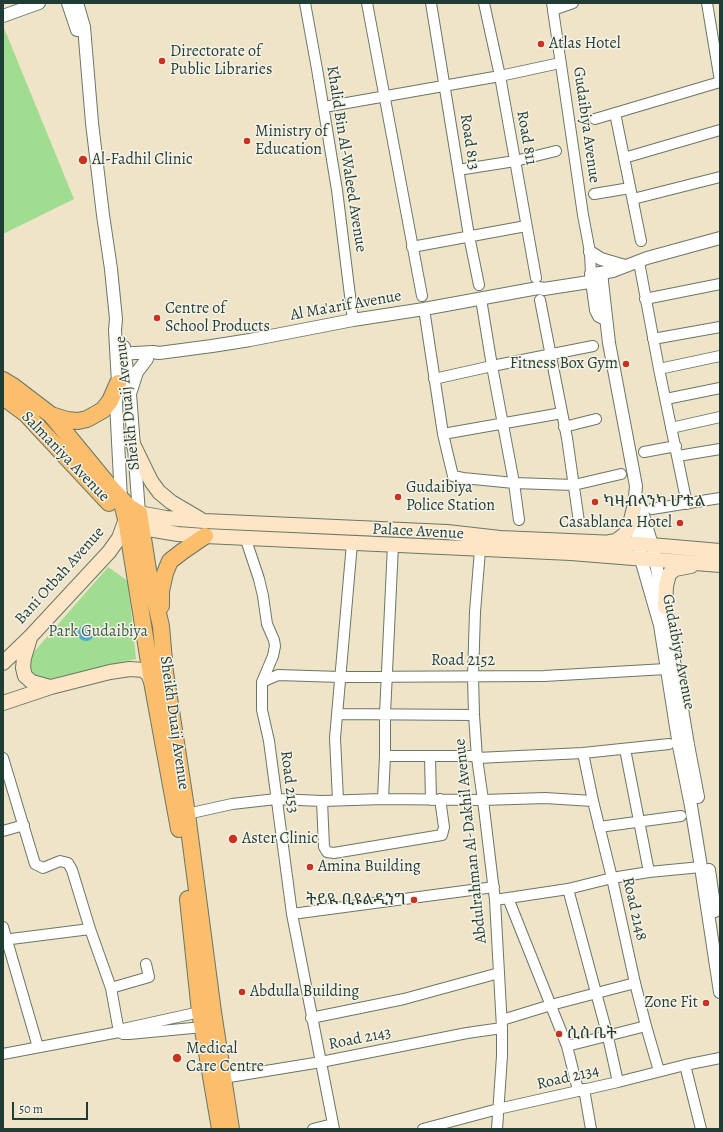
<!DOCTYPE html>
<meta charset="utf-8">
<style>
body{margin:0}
#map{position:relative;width:723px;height:1132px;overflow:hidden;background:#efe4c7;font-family:Alegreya,serif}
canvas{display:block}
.frame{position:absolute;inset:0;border:4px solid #1f3d34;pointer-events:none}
.scale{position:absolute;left:12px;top:1102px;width:76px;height:18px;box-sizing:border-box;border:2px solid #1f3d34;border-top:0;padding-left:5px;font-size:12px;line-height:14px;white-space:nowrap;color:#1f3d34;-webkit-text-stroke:3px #f7f3e8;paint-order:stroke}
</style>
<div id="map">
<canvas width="723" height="1132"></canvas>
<div class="frame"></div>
<div class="scale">50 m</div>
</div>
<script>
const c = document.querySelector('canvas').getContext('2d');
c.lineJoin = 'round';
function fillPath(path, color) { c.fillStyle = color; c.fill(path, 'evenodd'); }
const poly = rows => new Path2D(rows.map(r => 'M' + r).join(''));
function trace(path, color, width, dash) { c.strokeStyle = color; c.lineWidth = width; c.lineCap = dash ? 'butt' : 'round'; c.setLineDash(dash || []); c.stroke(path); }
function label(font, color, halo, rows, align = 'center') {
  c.font = font + ' Alegreya,"Noto Serif Ethiopic",serif'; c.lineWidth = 3; c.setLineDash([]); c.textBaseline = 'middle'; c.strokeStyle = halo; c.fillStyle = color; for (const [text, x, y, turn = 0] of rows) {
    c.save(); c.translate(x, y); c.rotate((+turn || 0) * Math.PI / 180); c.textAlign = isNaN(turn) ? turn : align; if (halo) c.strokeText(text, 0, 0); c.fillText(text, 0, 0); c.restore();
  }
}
const green = poly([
 [3,28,4,28,74,199,3,234],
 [108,567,128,581,136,659,37,682,29,669,33,653]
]);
const water = poly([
 '78 633a8 8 0 1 1 16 0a8 8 0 1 1-16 0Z'
]);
const minor = poly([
 [305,3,317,69,337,190,353,320],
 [367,3,422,296],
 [431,3,469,236,479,285],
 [484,3,500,76,536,278],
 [552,3,583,215,590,252,591,274],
 [707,3,720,81],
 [553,10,573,3],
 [324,107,500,76,560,63],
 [615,113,641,241],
 [595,119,720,82],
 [624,158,720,130],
 [458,170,515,161,556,151],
 [594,194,630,188],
 [633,199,720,177],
 [412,247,526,226],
 [639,262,659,369,687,504],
 [481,299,492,366,514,483,519,520],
 [645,299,720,284],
 [540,300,567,438,579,522],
 [424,309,443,434,453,476,463,478,514,483,574,485,621,474],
 [653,339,720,327],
 [659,369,720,356],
 [434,379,492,366,593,346],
 [666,399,720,388],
 [564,427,596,419],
 [671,428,720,417],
 [443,434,562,413],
 [644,452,676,446],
 [678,456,720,449],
 [652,509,720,498],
 [245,537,259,579,263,596,267,624,274,640,275,646,273,656,262,682,262,710,269,741,292,914,334,1129],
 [480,550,475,612,473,676,474,715,477,758,483,800,495,900,502,1028,502,1056,497,1129],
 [262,682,278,675,340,677,544,676,666,669,673,664],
 [337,714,474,715],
 [625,749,649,872],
 [583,753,593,801,612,878,635,983,646,1026,659,1071],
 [385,756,477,756],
 [430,757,431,800],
 [3,758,35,864,43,868,60,861,68,863,72,870,90,929,111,988,119,1032],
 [477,758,583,753,669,744],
 [383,799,385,756,385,714,393,545],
 [338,800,335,738,352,543],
 [322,801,324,847,327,852,334,853,442,835,444,827,440,799],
 [187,814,232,804,276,799,322,801,383,799,483,800,545,798,593,801],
 [599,827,681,816],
 [3,831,24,825],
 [568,889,608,1037,618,1082],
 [508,898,567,1046,578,1090],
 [495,900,568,889,612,878,649,872,701,867],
 [292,914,494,887],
 [3,927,38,1047],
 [3,940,90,929],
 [111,988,149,977,146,964],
 [311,1018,404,999,499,973],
 [502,1020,551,1005,635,983],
 [119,1032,123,1034,129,1034,182,1029,203,1027,206,1023],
 [567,1046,646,1026],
 [3,1054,119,1032,123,1029,200,1012,205,1015],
 [685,1065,701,1129],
 [223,1078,321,1062,467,1033,502,1028],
 [584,1089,591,1129],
 [313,1129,333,1124],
 [423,1129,498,1109,618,1082,685,1065,720,1058]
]);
const tertiary = poly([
 [68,3,77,30],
 [77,3,84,27,92,123,103,215,111,269,116,319,115,330,118,383,116,403,121,499],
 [3,16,39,3],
 [590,252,601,259,625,266],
 [601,273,609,343,636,486,634,508,641,559,660,625,679,746,691,806,701,867,720,992],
 [591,274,596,310,599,316,605,319],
 [594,274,613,271,647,258,720,238],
 [124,347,130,394,139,513],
 [117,354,153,352,159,353,212,346,250,340,353,320,424,309,538,288,544,289,602,280],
 [131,391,137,372,147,359],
 [640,505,652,545,665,607,688,745,698,797],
 [709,870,715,911]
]);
const secondary = poly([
 [133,444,151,481,159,492,171,502,200,519],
 [142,528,178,534,205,536,571,553,720,565],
 [610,542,616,541,625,534,630,524,634,508],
 [665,607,666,586,669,574,675,569,691,566],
 [30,638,24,658,23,668,25,676,32,682,50,687],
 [3,663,31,636,109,552,119,538,126,519,139,513,166,518,204,521,447,532,500,538,639,544,720,551],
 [3,703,51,687,110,672,130,669,143,670,148,674,152,684]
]);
const primary = poly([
 [3,380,13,386,51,415,111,488,129,507,139,513,148,570,161,626,165,672,187,814,213,1012,231,1129],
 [3,397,26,414,109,503],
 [51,415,67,420,78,421,87,419,103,410,110,401,118,383],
 [121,499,126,519,153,687,179,829],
 [161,606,161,591,165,573,170,561,183,551,205,536],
 [188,899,200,1012,220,1129]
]);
const markers = [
 [541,44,4,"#c8321e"],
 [162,61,4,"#c8321e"],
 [247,141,4,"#c8321e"],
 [83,160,5,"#c8321e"],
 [157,318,4,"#c8321e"],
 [626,364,4,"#c8321e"],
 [398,497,4,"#c8321e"],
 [595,502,4,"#c8321e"],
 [680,523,4,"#c8321e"],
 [233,839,5,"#c8321e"],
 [310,867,4,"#c8321e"],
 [414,900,4,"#c8321e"],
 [242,992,4,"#c8321e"],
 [706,1003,4,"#c8321e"],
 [559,1034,4,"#c8321e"],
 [177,1058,5,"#c8321e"]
];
const poiNames = [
 ["Atlas Hotel",549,44],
 ["Directorate of",170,52],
 ["Public Libraries",170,70],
 ["Ministry of",255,132],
 ["Education",255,150],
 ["Al-Fadhil Clinic",92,160],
 ["Centre of",165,309],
 ["School Products",165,327],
 ["Fitness Box Gym",618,364,"right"],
 ["Gudaibiya",406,488],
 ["Police Station",406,506],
 ["ካዛብላንካ ሆቴል",603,502],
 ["Casablanca Hotel",672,523,"right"],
 ["Aster Clinic",242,839],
 ["Amina Building",318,867],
 ["ትይዪ ቢዩልዲንግ",406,900,"right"],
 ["Abdulla Building",250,992],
 ["Zone Fit",698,1003,"right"],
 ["ሲስ ቤት",567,1034],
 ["Medical",186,1049],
 ["Care Centre",186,1067]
];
const streetNames = [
 ["Gudaibiya Avenue",586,125,82],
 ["Road 811",526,138,80],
 ["Road 813",469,142,81],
 ["Khalid Bin Al-Waleed Avenue",346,159,81],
 ["Al Ma'arif Avenue",346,306,-10],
 ["Sheikh Duaij Avenue",128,403,-96],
 ["Salmaniya Avenue",65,457,46],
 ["Palace Avenue",418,532,3],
 ["Bani Otbah Avenue",60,576,-48],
 ["Gudaibiya Avenue",678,652,79],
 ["Road 2152",463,661],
 ["Sheikh Duaij Avenue",174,723,82],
 ["Road 2153",289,782,83],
 ["Abdulrahman Al-Dakhil Avenue",471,841,-96],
 ["Road 2148",634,909,77],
 ["Road 2143",360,1039,-11],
 ["Road 2134",568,1078,-13]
];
const parkNames = [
 ["Park Gudaibiya",98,632]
];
fillPath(green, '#a1dd91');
fillPath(water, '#4daacc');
trace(minor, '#687767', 12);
trace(tertiary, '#687767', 14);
trace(secondary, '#687767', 16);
trace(primary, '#687767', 18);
trace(minor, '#fff', 10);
trace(tertiary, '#fff', 12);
trace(secondary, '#fde5c5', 14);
trace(primary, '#fabe6d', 16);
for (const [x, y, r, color] of markers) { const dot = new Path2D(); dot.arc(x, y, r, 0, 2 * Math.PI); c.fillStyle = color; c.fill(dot); trace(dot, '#f7f3e8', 1.5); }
label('16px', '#1f3d34', '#f7f3e8', poiNames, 'left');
label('16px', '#1f3d34', '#f7f3e8', streetNames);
label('16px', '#395d47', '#f7f3e8', parkNames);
</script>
